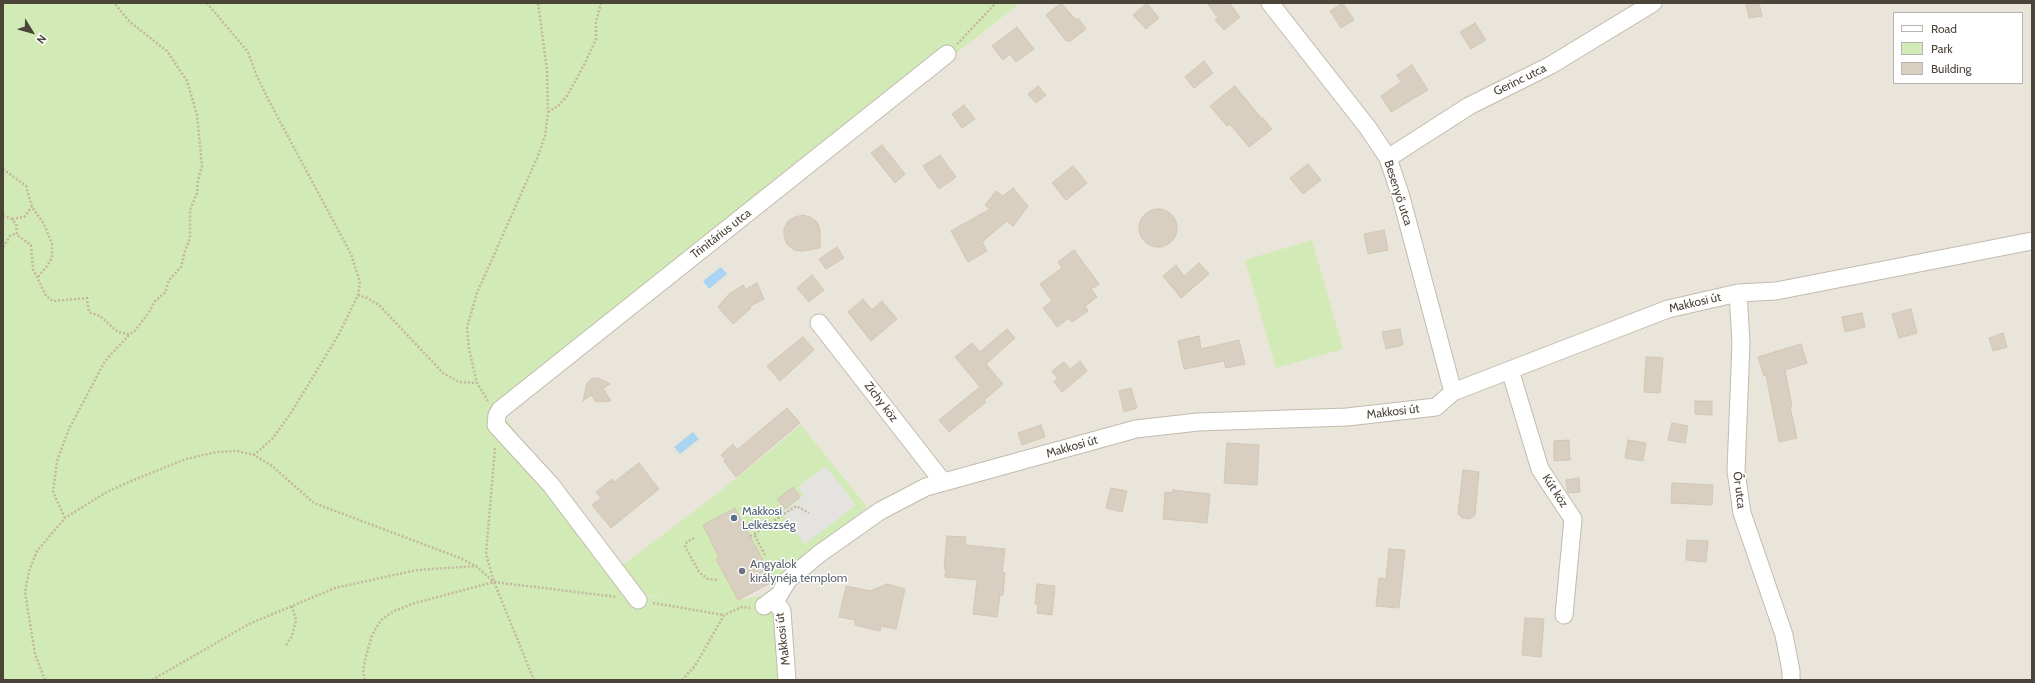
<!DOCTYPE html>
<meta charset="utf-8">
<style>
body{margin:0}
#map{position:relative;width:2035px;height:683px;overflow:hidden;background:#f6f3ec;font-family:Cabin,sans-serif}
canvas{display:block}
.frame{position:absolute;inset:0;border:4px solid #4b4439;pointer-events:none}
.legend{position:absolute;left:1893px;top:12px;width:130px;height:72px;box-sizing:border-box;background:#fff;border:1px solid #b7b4b0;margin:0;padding:5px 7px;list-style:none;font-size:12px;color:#4b4439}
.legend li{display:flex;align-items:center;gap:8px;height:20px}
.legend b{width:20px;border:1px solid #b7b4b0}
.north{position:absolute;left:12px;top:12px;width:40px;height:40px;-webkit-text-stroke:3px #fff;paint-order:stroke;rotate:127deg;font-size:11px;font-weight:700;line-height:16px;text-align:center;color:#4b4439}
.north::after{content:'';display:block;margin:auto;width:14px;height:18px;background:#4b4439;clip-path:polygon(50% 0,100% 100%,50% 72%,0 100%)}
</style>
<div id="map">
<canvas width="2035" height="683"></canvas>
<div class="frame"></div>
<ul class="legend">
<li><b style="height:5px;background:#fff"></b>Road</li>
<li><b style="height:11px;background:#d2eab5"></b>Park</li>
<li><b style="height:11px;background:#d8cfc1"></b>Building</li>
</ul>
<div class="north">N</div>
</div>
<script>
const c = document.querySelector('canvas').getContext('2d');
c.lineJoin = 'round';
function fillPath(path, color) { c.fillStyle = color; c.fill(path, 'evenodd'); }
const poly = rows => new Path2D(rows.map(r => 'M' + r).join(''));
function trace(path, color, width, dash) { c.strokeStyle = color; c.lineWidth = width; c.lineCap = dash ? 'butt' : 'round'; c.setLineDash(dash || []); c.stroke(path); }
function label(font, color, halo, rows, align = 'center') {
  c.font = font + ' Cabin,sans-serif'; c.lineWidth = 3; c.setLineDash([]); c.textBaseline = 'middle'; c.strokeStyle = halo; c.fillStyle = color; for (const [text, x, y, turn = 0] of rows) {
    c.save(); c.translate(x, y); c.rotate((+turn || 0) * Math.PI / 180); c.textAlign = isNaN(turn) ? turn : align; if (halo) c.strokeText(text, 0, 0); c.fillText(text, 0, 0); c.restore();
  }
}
const residential = poly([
 [1020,3,2032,3,2032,680,783,680,773,593,705,607,638,594,502,413],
 [1894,13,2022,13,2022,83,1894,83]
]);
const green = poly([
 [3,3,1020,3,502,413,619,568,722,490,801,425,867,507,787,572,739,600,773,593,783,680,3,680],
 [637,593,707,606,638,594],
 [1312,240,1343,349,1276,368,1245,260]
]);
const parking = poly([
 [826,466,856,505,805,544,782,513,804,495,798,487]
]);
const water = poly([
 [721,267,727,274,709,289,703,281],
 [693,432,699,439,680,454,674,447]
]);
const building = poly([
 [1061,3,1076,20,1078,18,1086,29,1069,42,1068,40,1066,41,1046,15,1061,3],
 [1147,3,1159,18,1146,29,1133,15,1147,3],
 [1207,3,1229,3,1240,17,1224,30,1215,20,1218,18,1207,3],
 [1343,3,1354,20,1341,28,1330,11,1343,3],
 [1746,3,1759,3,1762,16,1749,18,1746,3],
 [1475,23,1486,40,1471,49,1460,32,1475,23],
 [1017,27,1034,49,1016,62,1010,54,1003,60,992,46,1017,27],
 [1204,61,1213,73,1194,88,1185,77,1204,61],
 [1412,65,1428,90,1391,112,1381,96,1401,82,1397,75,1412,65],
 [1038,86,1046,95,1036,103,1028,94,1038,86],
 [1235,86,1262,119,1263,118,1272,129,1249,147,1230,124,1227,126,1210,106,1235,86],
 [964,105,975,119,962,128,952,114,964,105],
 [882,145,905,174,895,183,871,153,882,145],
 [940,155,956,177,939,189,923,166,940,155],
 [1308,164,1321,180,1303,194,1290,178,1308,164],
 [1073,166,1087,183,1066,200,1052,183,1073,166],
 [1013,188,1028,206,1013,226,1007,221,982,242,987,251,968,262,951,231,990,209,985,205,996,191,1003,196,1013,188],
 '1139 228a19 19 0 1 1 38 0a19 19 0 1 1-38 0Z',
 [803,215,810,217,817,222,820,229,820,248,802,251,794,250,787,244,784,237,784,229,788,221,795,217,803,215],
 [1384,230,1388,250,1368,254,1364,234,1384,230],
 [837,247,844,258,826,269,819,259,837,247],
 [1074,250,1099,284,1091,289,1097,297,1085,306,1088,311,1072,322,1069,318,1057,327,1043,308,1052,301,1040,284,1062,268,1058,262,1074,250],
 [1199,263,1209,274,1181,298,1163,276,1176,265,1184,276,1199,263],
 [812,275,824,290,809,302,797,288,812,275],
 [757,283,764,299,750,306,751,308,733,324,718,307,729,294,743,285,746,289,757,283],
 [863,299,872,310,882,301,897,319,871,341,848,312,863,299],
 [1911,309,1917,333,1899,338,1892,314,1911,309],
 [1862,313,1865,327,1845,332,1842,317,1862,313],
 [1007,329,1015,338,986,364,1003,384,984,400,986,402,949,432,939,420,980,387,955,357,972,343,980,352,1007,329],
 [1400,329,1403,345,1386,349,1382,332,1400,329],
 [2003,333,2007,347,1993,351,1989,338,2003,333],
 [1199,336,1201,349,1239,340,1245,364,1226,368,1224,361,1184,369,1178,341,1199,336],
 [803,337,814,350,780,381,767,366,803,337],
 [1801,344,1807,363,1785,370,1792,407,1790,407,1797,438,1779,442,1766,375,1764,376,1758,357,1801,344],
 [1646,357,1663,358,1660,393,1644,392,1646,357],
 [1080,361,1087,371,1062,392,1054,382,1058,379,1052,371,1064,362,1070,369,1080,361],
 [598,378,610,384,603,388,611,401,596,402,591,395,583,401,587,383,591,379,598,378],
 [1131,388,1137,408,1124,412,1119,391,1131,388],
 [1695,401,1712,401,1712,415,1695,414,1695,401],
 [787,408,800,423,736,477,724,461,726,460,721,455,733,444,737,450,787,408],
 [1672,423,1688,426,1685,443,1668,440,1672,423],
 [1041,425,1045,437,1022,445,1018,433,1041,425],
 [1569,440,1570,460,1554,461,1554,441,1569,440],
 [1628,440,1646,443,1643,461,1625,458,1628,440],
 [1227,443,1259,445,1257,485,1224,483,1227,443],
 [639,463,659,489,611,528,592,505,601,498,596,492,612,479,614,482,639,463],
 [1463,470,1479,472,1475,515,1470,519,1462,518,1458,514,1463,470],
 [1579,478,1580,492,1568,493,1566,480,1579,478],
 [1672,483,1713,485,1712,505,1671,503,1672,483],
 [793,487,800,497,785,509,777,499,793,487],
 [1111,488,1127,491,1122,512,1106,508,1111,488],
 [1173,490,1210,494,1207,523,1163,519,1165,492,1172,493,1173,490],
 [735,508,774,581,738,600,716,559,719,557,703,525,735,508],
 [947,536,966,537,965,545,1005,549,1002,572,1005,573,1003,595,1000,595,997,617,973,614,977,580,945,577,946,569,944,569,947,536],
 [1687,540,1708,541,1706,562,1686,560,1687,540],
 [1389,549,1405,550,1399,608,1376,606,1379,578,1386,579,1389,549],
 [887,584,905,589,896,629,881,626,880,631,855,625,855,620,839,617,846,586,870,591,887,584],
 [1037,584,1055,586,1052,615,1037,613,1038,604,1035,604,1037,584],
 [1525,618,1544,619,1541,657,1522,655,1525,618]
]);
const path = poly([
 [207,3,248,52,256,74,269,101,351,254,360,282,358,295,339,334,291,413,272,439,254,455],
 [957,44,996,3],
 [548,112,558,106,567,96,584,65,596,39,596,22,601,3],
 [3,169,26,186,32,207,44,224,52,244,52,258,47,266,37,278],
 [3,216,12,219,16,224,17,235,31,245,33,269,46,296,53,301,87,298,89,312,100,316,118,332,128,334,134,332,149,312,155,301,165,293,169,280,181,267,185,251,190,238,190,210,197,193,198,180,202,166,197,115,187,81,167,51,130,22,114,3],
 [12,219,24,217,32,207],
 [3,247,10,236,16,233],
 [358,295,367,298,379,305,443,373,459,382,477,383],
 [488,401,477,383,469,349,467,327,477,293,537,158,545,136,548,112,547,70,538,3],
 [495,448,486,554,494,582,534,680],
 [65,518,53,492,57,461,69,429,105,361,130,334],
 [750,536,754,534],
 [694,538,687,542,685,546,699,572,708,579,717,580],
 [765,555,754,534,796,506,809,513],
 [653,603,724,615],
 [286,645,292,636,296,620,292,606],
 [45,680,35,654,25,592,29,571,37,551,65,518,105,493,131,481,186,459,217,452,237,451,254,455,272,466,314,503,460,558,476,566,494,582],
 [152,680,249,624,335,588,417,570,476,566],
 [365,680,363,672,366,656,372,635,381,620,394,611,415,603,494,582,617,597],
 [682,680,695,666,724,615,742,607,750,608]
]);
const minor = poly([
 [1270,3,1368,128,1388,158,1401,197,1453,392],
 [1388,158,1469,106,1551,65,1653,3],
 [1738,293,1741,343,1736,471,1742,513,1784,635,1791,671,1791,680],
 [819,323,943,482],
 [1510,370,1540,469,1573,519,1564,615],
 [774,599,782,611,787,680],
 [638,600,551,485,496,425,497,415,500,410,947,54],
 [764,606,779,595,788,580,819,554,880,511,926,487,1136,429,1198,422,1347,417,1436,407,1453,392,1668,309,1738,293,1776,291,2032,241]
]);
const markers = [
 [734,518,4,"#5c6f8a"],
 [742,571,4,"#6b7280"]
];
const streetNames = [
 ["Gerinc utca",1520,80,-26],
 ["Besenyő utca",1398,193,72],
 ["Trinitárius utca",721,234,-38],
 ["Makkosi út",1695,303,-13],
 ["Zichy köz",881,402,53],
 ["Makkosi út",1393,412,-7],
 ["Makkosi út",1072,447,-16],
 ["Őr utca",1739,490,83],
 ["Kút köz",1555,491,57],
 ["Makkosi út",783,639,-97]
];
const serviceNames = [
 ["Makkosi",742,511],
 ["Lelkészség",742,525]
];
const worshipNames = [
 ["Angyalok",750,564],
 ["királynéja templom",750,578]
];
fillPath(residential, '#eae5da');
fillPath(green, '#d2eab5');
fillPath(parking, '#e5e3e0');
fillPath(water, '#a9d4f2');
fillPath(building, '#d8cfc1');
trace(building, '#d3c7b4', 1);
trace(minor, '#c2bbae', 19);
trace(path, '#c4b79f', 2.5, [2, 2]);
trace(minor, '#fff', 17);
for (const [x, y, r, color] of markers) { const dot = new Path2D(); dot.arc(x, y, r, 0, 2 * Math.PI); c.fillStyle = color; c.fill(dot); trace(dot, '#fff', 1.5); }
label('12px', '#4b4439', '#fff', streetNames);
label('12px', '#4e5e75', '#fff', serviceNames, 'left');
label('12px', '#5b616d', '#fff', worshipNames, 'left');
</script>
